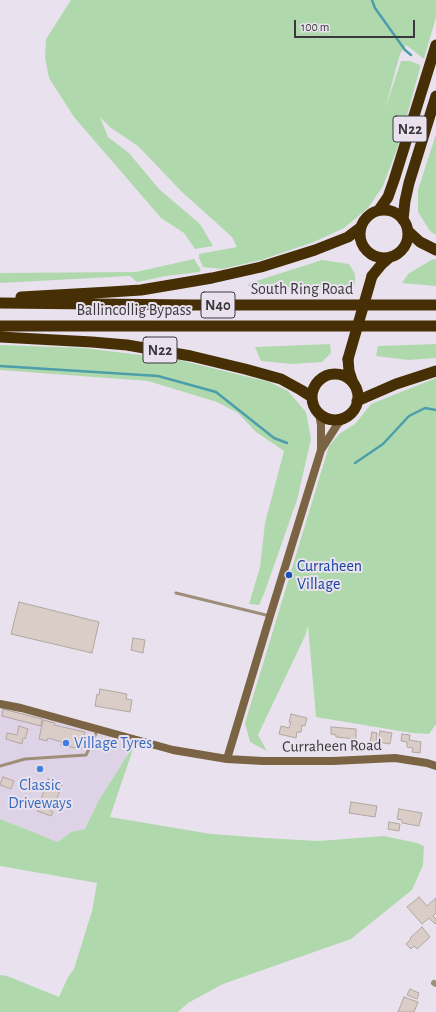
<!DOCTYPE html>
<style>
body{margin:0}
#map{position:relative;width:436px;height:1012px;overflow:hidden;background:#e9e2ee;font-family:"Alegreya Sans",sans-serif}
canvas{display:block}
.scale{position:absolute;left:294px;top:20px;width:121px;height:18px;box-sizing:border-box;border:2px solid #3b383d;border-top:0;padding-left:5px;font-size:12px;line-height:14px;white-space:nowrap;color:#3b383d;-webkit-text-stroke:3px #e9e2ee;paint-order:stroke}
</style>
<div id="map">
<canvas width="436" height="1012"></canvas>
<div class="scale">100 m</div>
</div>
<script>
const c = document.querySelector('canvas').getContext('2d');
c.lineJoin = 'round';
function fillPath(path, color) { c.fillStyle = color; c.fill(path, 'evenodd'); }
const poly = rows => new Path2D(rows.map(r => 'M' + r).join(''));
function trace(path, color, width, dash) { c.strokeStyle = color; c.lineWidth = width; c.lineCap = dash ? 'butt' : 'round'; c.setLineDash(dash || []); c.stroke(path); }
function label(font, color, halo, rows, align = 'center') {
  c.font = font + ' "Alegreya Sans",sans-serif'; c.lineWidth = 4; c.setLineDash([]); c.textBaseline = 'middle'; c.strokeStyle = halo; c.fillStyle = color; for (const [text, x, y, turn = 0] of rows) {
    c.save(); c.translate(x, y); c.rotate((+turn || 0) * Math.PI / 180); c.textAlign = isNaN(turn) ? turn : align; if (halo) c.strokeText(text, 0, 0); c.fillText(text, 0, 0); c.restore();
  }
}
const built = poly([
 [0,707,135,743,99,800,85,829,71,832,58,842,0,819]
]);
const green = poly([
 [71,0,436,0,436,17,424,59,406,45,400,54,385,109,401,61,410,61,420,65,420,68,400,141,383,186,368,208,344,228,314,242,261,260,222,269,203,267,199,258,199,254,237,247,232,237,181,191,138,146,111,128,100,117,108,137,129,153,159,189,200,224,213,246,195,249,184,233,161,218,74,117,49,78,45,57,46,39],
 [436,134,436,235,430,231,418,212,418,190],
 [194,259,201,270,199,272,166,276,137,282,130,276,0,283,0,273,136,272],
 [433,259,436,260,436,286,402,283,408,274],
 [322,260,349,264,355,274,355,283,352,289,247,286,250,283],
 [330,344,331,353,322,362,293,364,261,361,255,347],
 [436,344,436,358,408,360,376,356,378,346],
 [0,345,83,348,175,359,269,382,288,391,306,412,311,439,297,500,264,594,259,605,249,604,260,567,265,523,284,451,256,432,238,413,217,402,148,381,0,370],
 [436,378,436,724,429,734,412,733,316,717,308,626,305,636,258,735,267,751,250,742,245,723,329,446,339,434,355,424,371,404],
 [135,743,110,817,211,834,265,838,318,841,384,836,417,843,424,846,423,865,412,890,351,939,223,984,188,1003,178,1012,0,1012,0,975,7,976,59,997,68,977,74,969,92,911,97,883,0,866,0,819,58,842,71,832,85,829,99,800]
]);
const stream = poly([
 [372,0,375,8,405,50,411,55],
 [0,366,158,376,216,392,274,438,287,443],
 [355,463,383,444,409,416,425,408,436,410]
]);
const building = poly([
 [19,602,99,622,92,653,11,634,19,602],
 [133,638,145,640,143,653,131,650,133,638],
 [100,689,127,694,126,699,132,700,130,712,95,706,97,694,99,695,100,689],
 [3,709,42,719,41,726,2,716,3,709],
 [291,714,307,718,305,726,302,725,301,732,297,732,296,738,279,734,281,726,289,728,291,722,289,722,291,714],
 [43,720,55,723,54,725,85,732,81,749,61,745,62,742,48,738,47,741,39,739,43,720],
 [19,726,28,729,25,739,23,738,22,744,6,739,7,733,17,735,19,726],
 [331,727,356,729,356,739,336,737,336,735,331,734,331,727],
 [380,731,392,733,390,744,378,742,380,731],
 [372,732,377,733,376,743,370,742,372,732],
 [402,734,410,735,409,740,421,742,420,753,412,752,413,748,407,747,407,742,401,741,402,734],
 [3,777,14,781,11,789,0,785,3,777],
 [48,779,62,784,55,804,51,803,49,810,53,812,51,816,37,811,48,779],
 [351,802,377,806,375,817,349,813,351,802],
 [399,809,422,813,419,826,402,823,402,820,397,819,399,809],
 [389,822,400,824,399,831,388,829,389,822],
 [419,897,427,906,436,898,436,913,433,916,436,919,436,923,435,924,429,918,422,924,407,907,419,897],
 [422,927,430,937,417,949,414,946,411,949,406,944,411,939,410,938,422,927],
 [410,989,419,993,417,999,407,995,410,989],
 [404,997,418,1002,414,1012,398,1012,404,997]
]);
const lane = poly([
 [176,593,270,616],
 [0,766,25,759,86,755,97,731]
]);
const street = poly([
 [434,983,436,984]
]);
const secondary = poly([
 [319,413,321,425,321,449],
 [0,704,21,708,173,750,227,759,263,761,333,761,395,758,427,763,436,766],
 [227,759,270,616,321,450,337,425,344,418]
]);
const highway = poly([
 '360 234a24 24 0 1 1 48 0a24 24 0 1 1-48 0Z',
 [379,210,388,197,394,180,436,45],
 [403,220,405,201,409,183,436,96],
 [408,231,420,242,436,250],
 [372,276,381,265,390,257],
 [21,297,110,292,141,290,212,278,261,267,315,250,348,237,360,228],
 [0,303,192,305,436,305],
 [0,326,436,326],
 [0,337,92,342,127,345,191,356,245,369,281,379,301,390,312,397],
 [348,359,349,371,353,383],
 '312 397a23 23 0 1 1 46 0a23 23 0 1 1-46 0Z',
 [357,401,396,384,436,371]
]);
const highwayBridge = poly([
 [348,359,372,276]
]);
const markers = [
 [289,575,4,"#1a4fb4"],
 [66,743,4,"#3f7fe0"],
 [40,769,4,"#3f7fe0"]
];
const shields = [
 [410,129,34],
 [218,305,34],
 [160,350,34]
];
const shieldNames = [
 ["N22",410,129],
 ["N40",218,305],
 ["N22",160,350]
];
const streetNames = [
 ["South Ring Road",302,289],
 ["Ballincollig Bypass",134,310],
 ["Curraheen Road",332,746,-1]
];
const transitNames = [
 ["Curraheen",297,566],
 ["Village",297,584]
];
const shopNames = [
 ["Village Tyres",74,743],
 ["Classic",40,785,"center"],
 ["Driveways",40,803,"center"]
];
fillPath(built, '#ded3e6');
fillPath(green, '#afd9ac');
trace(stream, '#4c9eaa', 2.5);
fillPath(building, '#daccc6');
trace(building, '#b3a6a0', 1);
trace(lane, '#9e8e78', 3);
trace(street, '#9e8e78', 6);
trace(secondary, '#7b6444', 8);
trace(highway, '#472f05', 11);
trace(highwayBridge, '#472f05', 11);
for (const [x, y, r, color] of markers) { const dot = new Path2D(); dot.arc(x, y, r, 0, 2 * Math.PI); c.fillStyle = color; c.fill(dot); trace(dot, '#e9e2ee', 1.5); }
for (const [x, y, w] of shields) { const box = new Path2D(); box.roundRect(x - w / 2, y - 13, w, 26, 3); c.fillStyle = '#e9e2ee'; c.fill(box); trace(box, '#3b383d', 1); }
label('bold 15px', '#3b383d', null, shieldNames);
label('16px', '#3b383d', '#e9e2ee', streetNames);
label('16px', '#164399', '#e9e2ee', transitNames, 'left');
label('16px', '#366cbe', '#e9e2ee', shopNames, 'left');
</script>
